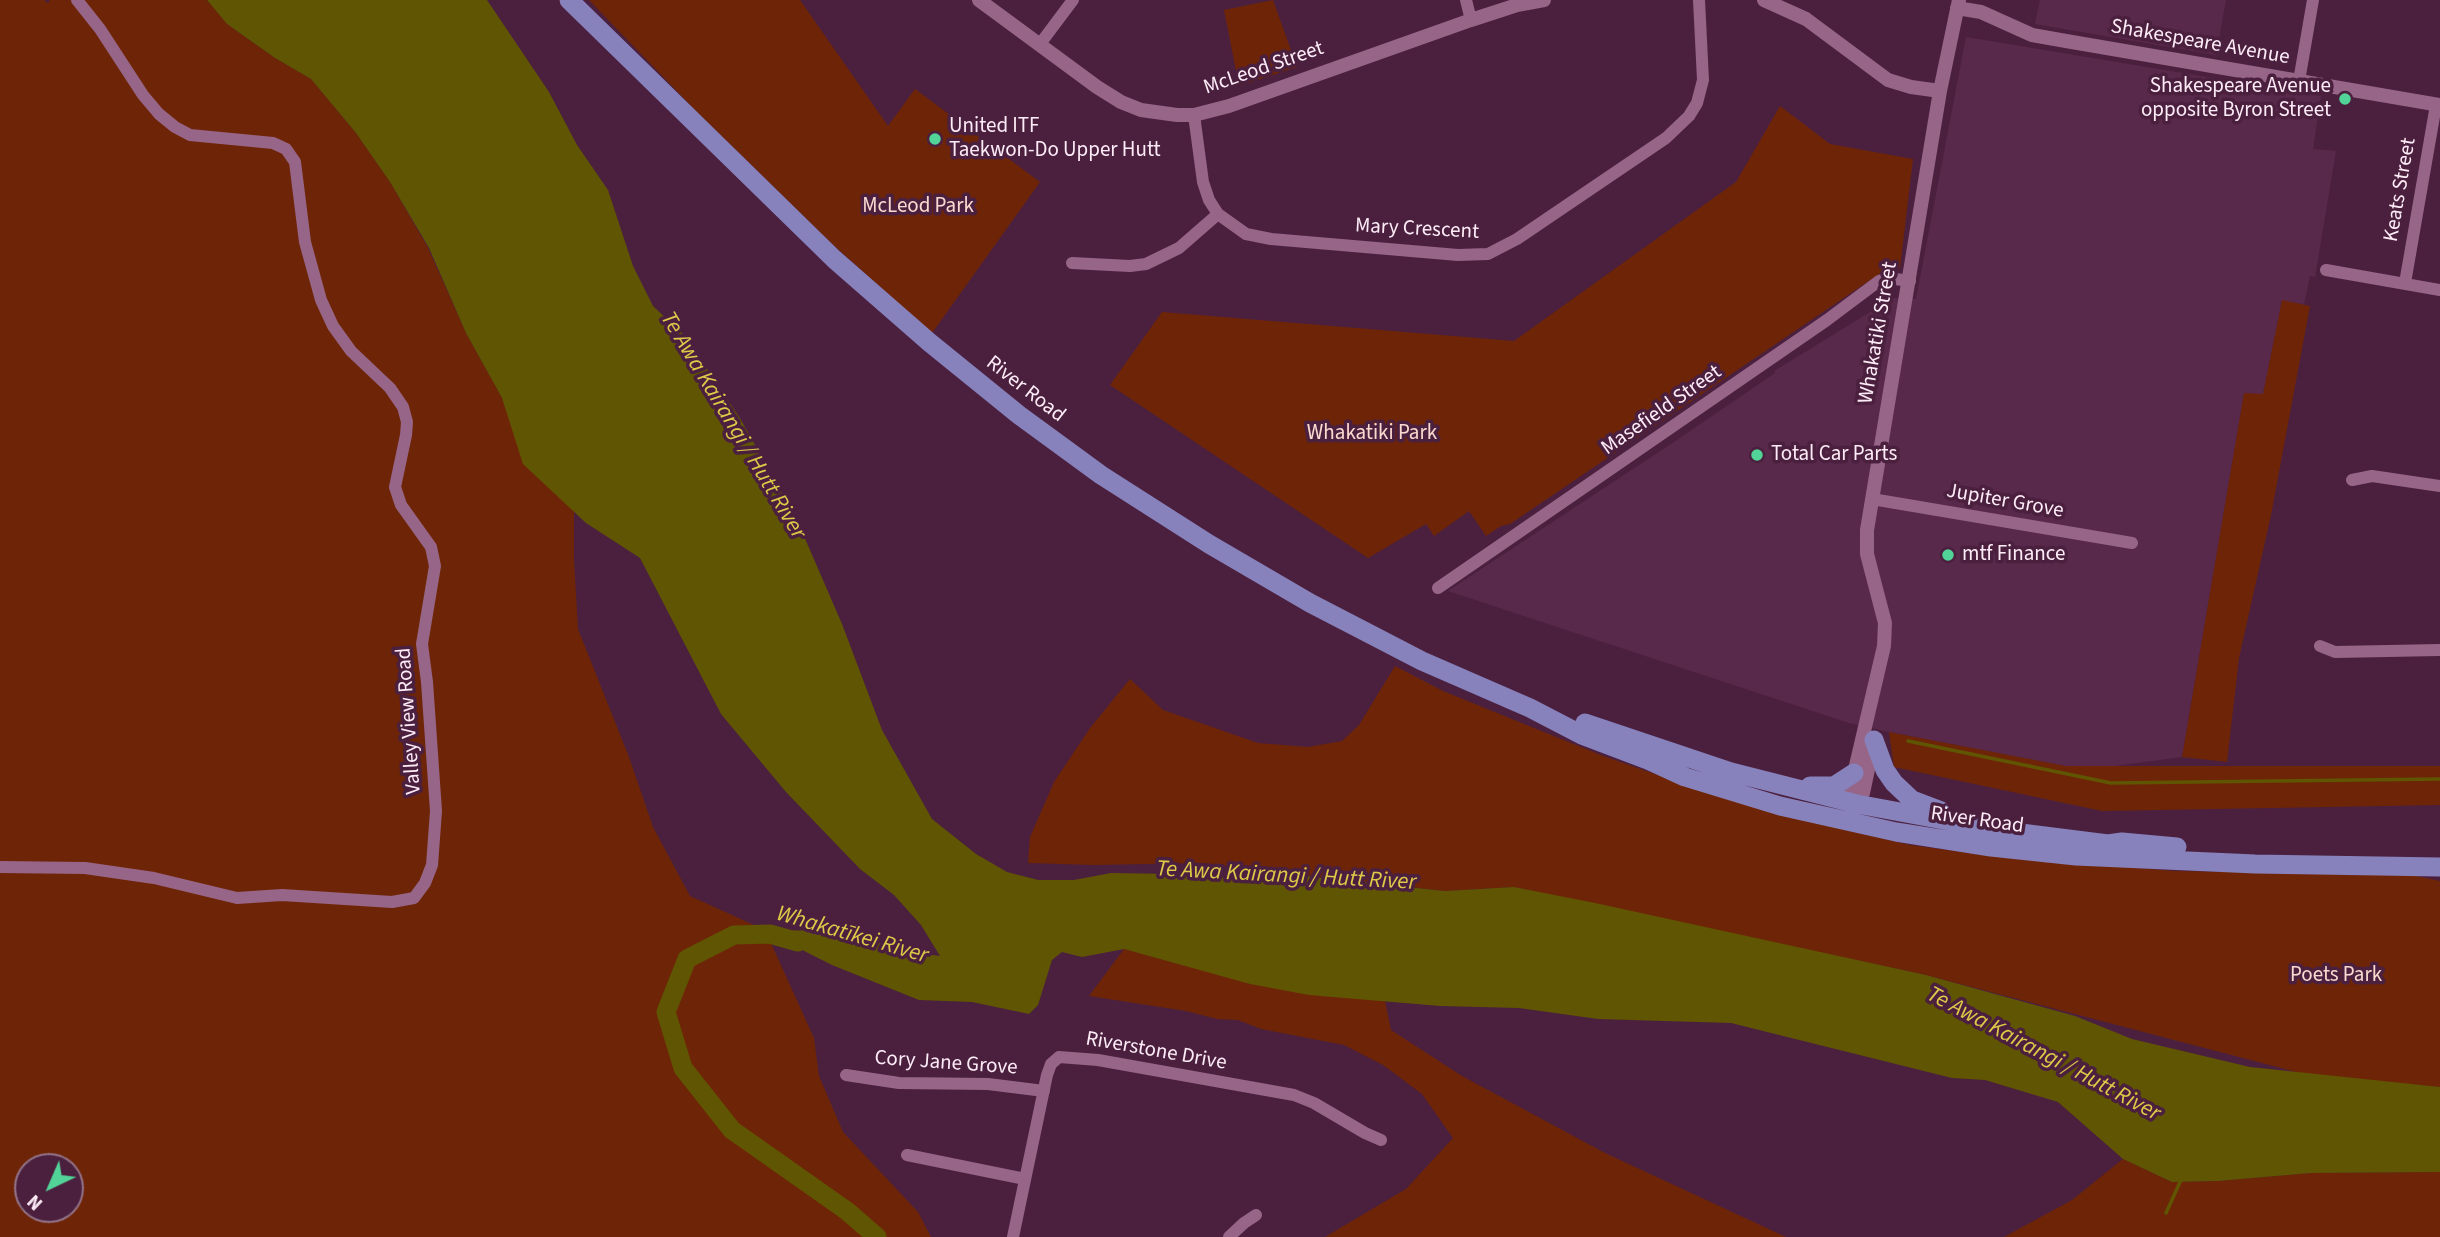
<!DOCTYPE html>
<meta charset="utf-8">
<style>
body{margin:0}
#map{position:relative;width:2440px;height:1237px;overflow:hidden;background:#4b203e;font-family:"Source Sans 3",sans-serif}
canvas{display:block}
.north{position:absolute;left:14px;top:1153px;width:70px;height:70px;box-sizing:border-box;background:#4b203e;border:2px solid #927288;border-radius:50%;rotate:224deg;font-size:19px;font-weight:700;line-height:28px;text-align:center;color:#fdecf7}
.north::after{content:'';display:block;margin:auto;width:24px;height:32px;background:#52d397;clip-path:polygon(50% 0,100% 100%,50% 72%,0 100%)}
</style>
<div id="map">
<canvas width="2440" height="1237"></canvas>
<div class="north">N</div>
</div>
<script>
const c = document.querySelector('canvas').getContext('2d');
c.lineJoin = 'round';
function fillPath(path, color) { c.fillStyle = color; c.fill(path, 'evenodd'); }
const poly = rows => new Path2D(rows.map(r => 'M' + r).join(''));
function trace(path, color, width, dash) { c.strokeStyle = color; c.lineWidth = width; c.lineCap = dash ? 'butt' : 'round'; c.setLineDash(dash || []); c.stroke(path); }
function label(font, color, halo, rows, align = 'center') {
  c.font = font + ' "Source Sans 3",sans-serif'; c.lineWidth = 7; c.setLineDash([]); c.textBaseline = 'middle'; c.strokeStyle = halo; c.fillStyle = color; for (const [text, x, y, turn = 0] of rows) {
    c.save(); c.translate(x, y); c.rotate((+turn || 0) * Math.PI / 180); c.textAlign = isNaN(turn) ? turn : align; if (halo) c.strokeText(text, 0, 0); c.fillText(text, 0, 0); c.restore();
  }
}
const built = poly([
 [2040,0,2226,0,2216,55,2035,24],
 [1966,37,2321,96,2313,149,2336,151,2315,277,2310,276,2304,304,2282,301,2263,394,2244,394,2182,757,2085,770,1889,732,1849,723,1448,591,1674,442,1775,373,1774,371,1893,298,1916,299]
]);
const green = poly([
 [0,0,44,0,48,3,50,0,207,0,227,24,275,58,311,79,356,133,390,182,428,248,466,333,528,445,574,503,574,560,578,629,629,757,653,827,690,896,765,930,814,1038,819,1076,843,1132,918,1212,931,1237,0,1237],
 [28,1167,70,1167,70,1209,28,1209],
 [589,0,800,0,888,126,915,89,1040,182,932,333,831,243,694,109],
 [1273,0,1297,67,1239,86,1224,10],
 [1780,106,1830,144,1913,159,1900,268,1885,270,1510,524,1501,526,1486,536,1469,511,1434,536,1426,524,1368,558,1110,385,1162,312,1514,341,1736,182],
 [2282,300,2310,306,2271,515,2239,658,2227,762,2182,757,2244,393,2263,394],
 [1395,666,1443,691,1603,756,1695,788,1792,817,1910,845,1992,856,2174,871,2412,875,2440,881,2440,1087,2364,1081,2300,1073,1926,975,1514,887,1445,891,1201,863,1094,865,1028,863,1030,837,1054,782,1090,728,1130,679,1163,710,1258,743,1308,747,1342,741,1359,725],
 [1889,732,2066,766,2440,766,2440,805,2102,811,1894,767],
 [1124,949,1195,968,1383,991,1391,1030,1462,1076,1605,1153,1786,1237,1325,1237,1406,1189,1453,1138,1422,1094,1383,1065,1344,1045,1261,1029,1238,1020,1217,1019,1186,1011,1089,996],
 [2123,1159,2172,1182,2218,1181,2311,1173,2440,1172,2440,1237,2004,1237,2072,1200]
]);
const water = poly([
 [207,0,487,0,549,92,577,145,608,190,633,266,653,306,682,333,708,370,741,420,797,520,842,624,882,730,932,819,976,854,1007,872,1038,880,1074,880,1111,873,1173,874,1253,880,1305,876,1445,891,1514,887,1595,903,1926,975,2075,1016,2132,1039,2250,1067,2440,1087,2440,1172,2311,1173,2218,1181,2172,1182,2123,1159,2058,1102,1985,1080,1952,1078,1731,1023,1598,1019,1519,1008,1440,1006,1309,995,1250,984,1124,949,1082,957,1062,952,1052,960,1038,1005,1029,1014,972,1002,919,1000,832,965,808,953,765,930,841,931,905,951,940,956,921,925,894,895,860,869,786,792,721,714,640,558,586,523,523,464,502,398,466,333,429,248,390,182,356,133,311,79,275,58,227,24]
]);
const stream = poly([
 [1908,741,2111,783,2440,779],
 [2166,1213,2181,1180]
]);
const river = poly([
 [798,942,770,934,734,935,687,959,666,1012,683,1068,732,1130,847,1211,877,1237]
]);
const minor = poly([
 [1466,0,1471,20],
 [1040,44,1073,0],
 [2299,81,2313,0],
 [1194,115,1203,182,1209,200,1218,214,1246,234,1271,239,1458,255,1488,254,1517,239,1666,138,1689,116,1697,103,1703,80,1699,0],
 [1072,263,1130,266,1146,264,1179,248,1218,214],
 [2326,270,2440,290],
 [2405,283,2436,105],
 [2352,480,2372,476,2440,486],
 [1872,499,2132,543],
 [1438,588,1827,320,1879,281,1888,278,1910,281],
 [2320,646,2335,652,2440,650],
 [0,867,85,868,154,878,237,898,282,895,392,902,414,898,425,883,432,865,436,811,427,682,422,644,435,566,431,547,401,505,395,487,406,435,407,422,403,407,390,388,351,351,333,326,321,300,305,242,295,162,286,149,273,143,190,135,175,127,159,114,143,95,100,29,77,0],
 [846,1075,899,1083,988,1084,1044,1091],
 [907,1155,1025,1179],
 [1013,1237,1047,1075,1051,1064,1059,1057,1098,1060,1294,1095,1314,1103,1365,1133,1381,1140],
 [1229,1237,1244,1223,1256,1215]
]);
const tertiary = poly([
 [979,0,1097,87,1121,102,1141,110,1177,115,1194,115,1229,106,1471,20,1517,5,1544,0],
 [1764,0,1806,19,1888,80,1911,87,1940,91],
 [1957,8,1981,12,2032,35,2066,41,2440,105],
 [1857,804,1850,791,1884,646,1885,623,1867,554,1867,530,1940,91,1959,0],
 [1857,804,1863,793,1874,741]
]);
const trunk = poly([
 [569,0,834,259,929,342,1019,415,1101,475,1209,544,1310,603,1422,661,1530,708,1582,735,1648,760,1685,777,1780,806,1896,832,1991,847,2076,856,2255,864,2440,867],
 [1585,723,1731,772,1857,804,1997,830,2108,844,2122,842,2177,847],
 [1874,740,1885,770,1894,783,1912,800,1941,811],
 [1810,786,1834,786,1854,773]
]);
const markers = [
 [2345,99,7,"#52d397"],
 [935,139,7,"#52d397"],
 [1757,455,7,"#52d397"],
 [1948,555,7,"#52d397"]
];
const streetNames = [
 ["Shakespeare Avenue",2200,43,10],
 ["McLeod Street",1264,69,-19],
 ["Keats Street",2401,190,-80],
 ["Mary Crescent",1417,230,3],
 ["Whakatiki Street",1879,333,-80],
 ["River Road",1025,390,38],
 ["Masefield Street",1662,411,-35],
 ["Jupiter Grove",2005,502,10],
 ["Valley View Road",410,721,-94],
 ["River Road",1977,821,8],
 ["Riverstone Drive",1156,1052,10],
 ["Cory Jane Grove",946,1064,4]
];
const poiNames = [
 ["Shakespeare Avenue",2331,87,"right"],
 ["opposite Byron Street",2331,111,"right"],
 ["United ITF",949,127],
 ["Taekwon-Do Upper Hutt",949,151],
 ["Total Car Parts",1771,455],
 ["mtf Finance",1962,555]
];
const parkNames = [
 ["McLeod Park",918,207],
 ["Whakatiki Park",1372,434],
 ["Poets Park",2336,976]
];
const waterNames = [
 ["Te Awa Kairangi / Hutt River",732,426,59],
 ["Te Awa Kairangi / Hutt River",1286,877,3],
 ["Whakatīkei River",852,936,16],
 ["Te Awa Kairangi / Hutt River",2043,1055,28]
];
fillPath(built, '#59294c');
fillPath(green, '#6e2507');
fillPath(water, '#605502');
trace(stream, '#605502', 3.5);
trace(river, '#605502', 19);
trace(minor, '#976587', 12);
trace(tertiary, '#976587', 14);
trace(trunk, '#8781bc', 19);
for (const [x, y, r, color] of markers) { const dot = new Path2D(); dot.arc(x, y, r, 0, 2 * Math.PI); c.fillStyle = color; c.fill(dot); trace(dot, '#4b203e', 2.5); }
label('21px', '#fdecf7', '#4b203e', streetNames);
label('21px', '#fdecf7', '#4b203e', poiNames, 'left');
label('21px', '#f9dad0', '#4b203e', parkNames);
label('italic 23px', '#dec948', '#4b203e', waterNames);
</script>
